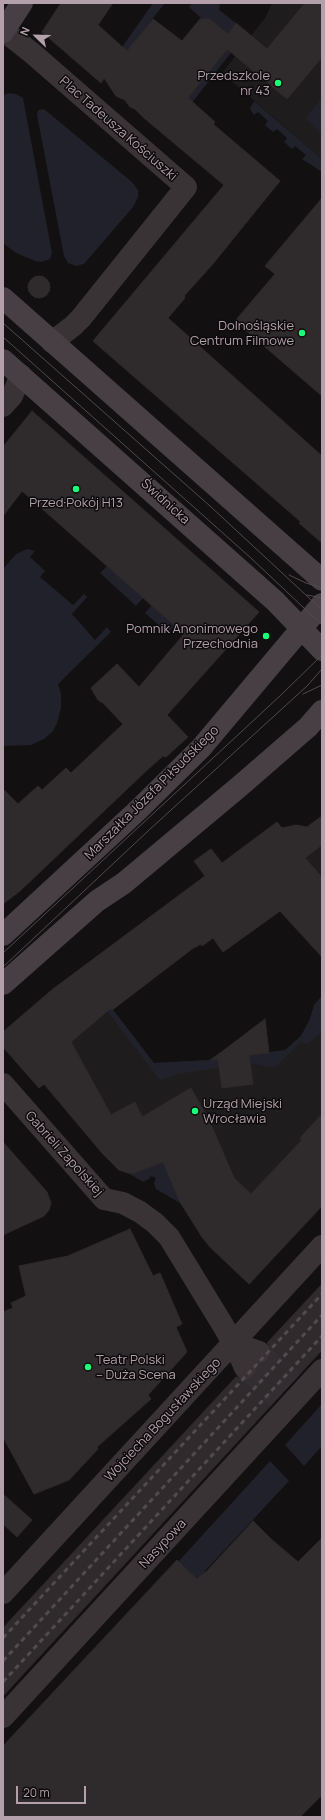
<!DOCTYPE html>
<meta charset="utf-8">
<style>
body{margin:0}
#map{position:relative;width:325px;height:1820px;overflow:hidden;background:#121011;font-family:Manrope,sans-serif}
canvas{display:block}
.frame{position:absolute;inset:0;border:4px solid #b4a0ab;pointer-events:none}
.north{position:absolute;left:16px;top:16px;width:40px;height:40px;-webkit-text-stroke:3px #0d0b0c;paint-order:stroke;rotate:293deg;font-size:11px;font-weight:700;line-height:16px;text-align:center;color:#b4a0ab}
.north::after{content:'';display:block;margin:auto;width:14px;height:18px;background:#b4a0ab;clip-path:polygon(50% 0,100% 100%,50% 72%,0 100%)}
.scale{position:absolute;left:16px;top:1786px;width:70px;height:18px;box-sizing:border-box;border:2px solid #b4a0ab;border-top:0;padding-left:5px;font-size:12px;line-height:14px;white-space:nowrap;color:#b4a0ab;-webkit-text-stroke:3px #0d0b0c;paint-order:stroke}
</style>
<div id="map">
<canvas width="325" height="1820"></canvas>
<div class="frame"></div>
<div class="north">N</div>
<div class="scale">20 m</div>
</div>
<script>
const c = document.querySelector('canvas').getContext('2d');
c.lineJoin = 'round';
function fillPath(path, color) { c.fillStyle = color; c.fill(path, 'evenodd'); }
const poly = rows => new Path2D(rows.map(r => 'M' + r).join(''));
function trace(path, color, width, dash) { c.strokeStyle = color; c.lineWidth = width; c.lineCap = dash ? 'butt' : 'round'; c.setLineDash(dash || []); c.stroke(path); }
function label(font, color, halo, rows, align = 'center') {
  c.font = font + ' Manrope,sans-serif'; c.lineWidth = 3; c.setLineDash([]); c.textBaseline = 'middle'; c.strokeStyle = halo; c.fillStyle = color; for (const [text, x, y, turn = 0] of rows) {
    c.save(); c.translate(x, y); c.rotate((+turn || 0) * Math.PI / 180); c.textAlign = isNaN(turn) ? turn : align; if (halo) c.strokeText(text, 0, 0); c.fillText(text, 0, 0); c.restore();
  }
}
const built = poly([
 [272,3,322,3,322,159,222,73,265,18],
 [322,845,322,877,305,858],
 [162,908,192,949,113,1010,153,1063,209,1060,285,1050,301,1036,310,1019,314,1005,322,998,322,1204,250,1284,210,1247,202,1237,180,1202,163,1162,133,1173,119,1170,44,1084,39,1088,3,1047,3,1033,8,1027,53,989,104,951,105,954,120,943,118,940]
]);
const green = poly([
 [153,3,165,3,127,51,122,47],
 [192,3,220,3,219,10,236,23,228,34,210,19,202,19,189,7],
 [242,28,247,32,191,104,186,101],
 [9,93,16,94,23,98,52,253,50,259,41,262,35,261,16,253,3,243,3,95],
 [322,98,322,134,307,120,307,116],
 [254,101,322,159,322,172,302,159,306,155,295,146,292,149,284,142,287,138,277,129,273,132,265,125,268,121,258,112,254,115,250,109],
 [44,109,132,182,138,190,138,197,133,207,84,264,76,266,68,263,64,256,37,115,38,110],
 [27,549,35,551,30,557,45,571,40,577,73,605,84,594,87,597,72,614,95,640,107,627,111,632,58,684,61,694,61,708,57,723,53,731,44,739,31,745,4,746,3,569,16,554],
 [107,566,143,598,136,606,100,573],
 [152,605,174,626,168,633,145,613],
 [320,998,322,998,322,1032,306,1045,302,1041,274,1068,250,1063,179,1074,160,1080,107,1011,111,1008,118,1016,154,1063,209,1060,222,1051,231,1057,285,1050,301,1036,310,1019,314,1005],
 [163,1162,180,1202,180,1203,156,1189,154,1183,156,1178,151,1176,149,1179,143,1182,128,1173,133,1173],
 [322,1404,322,1446,304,1466,285,1445],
 [270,1461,289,1481,205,1571,206,1573,199,1580,178,1562]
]);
const building = poly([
 [61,3,113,3,98,25,127,51,153,19,182,41,200,19,210,19,228,34,236,23,267,49,305,3,322,3,322,57,287,99,227,49,188,98,215,122,213,124,280,181,212,265,184,296,185,298,168,318,322,456,322,543,299,523,301,522,93,341,224,185,144,118,135,109,130,107,125,100,116,96,104,78,101,83,42,32,61,3],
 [322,198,322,396,235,321,275,274,265,266,322,198],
 '28 287a11 11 0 1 1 22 0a11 11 0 1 1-22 0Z',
 [32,411,259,612,167,715,188,737,166,757,163,756,145,772,20,891,3,904,3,789,18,804,38,786,42,790,66,768,71,773,123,724,103,703,98,700,91,688,117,664,139,687,184,634,22,491,3,516,3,447,32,411],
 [322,816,322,845,305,858,322,877,322,957,280,911,223,952,213,938,202,946,201,944,192,949,112,1010,111,1008,71,1042,111,1115,135,1102,142,1117,191,1088,210,1122,234,1178,251,1194,302,1140,300,1138,322,1114,322,1206,249,1284,210,1247,202,1237,180,1202,163,1162,134,1173,128,1173,119,1170,102,1153,44,1084,39,1088,3,1047,3,1032,53,989,205,876,194,861,211,849,222,863,277,822,282,828,296,825,307,827,322,816],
 [265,1019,269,1053,249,1055,253,1084,222,1088,218,1059,211,1060,265,1019],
 [3,1142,47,1192,51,1203,49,1210,44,1216,3,1235,3,1142],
 [130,1229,153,1276,160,1273,182,1324,176,1327,187,1352,148,1395,151,1399,97,1447,98,1449,69,1480,34,1494,3,1437,3,1312,13,1308,11,1303,26,1296,19,1266,68,1256,130,1229],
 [322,1284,322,1350,3,1696,3,1628,236,1377,244,1380,250,1380,255,1376,257,1370,257,1364,262,1364,267,1362,271,1356,271,1349,267,1343,322,1284],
 [3,1494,32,1520,17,1537,3,1524,3,1494],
 [253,1521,270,1538,298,1562,322,1538,322,1795,300,1817,3,1817,3,1746,177,1560,197,1579,206,1572,253,1521]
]);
const streetTunnel = poly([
 [259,1352,292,1383],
 [245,1368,278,1398]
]);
const street = poly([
 [3,30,32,53,186,187,81,318,73,326,52,342],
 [3,406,12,396,21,375],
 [3,1084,104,1199,123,1203,140,1212,155,1223,169,1237,224,1327,239,1354,245,1368],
 [233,1343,259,1352],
 [3,1593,322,1246],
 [3,1717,322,1370]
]);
const secondary = poly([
 [3,32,22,3],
 [3,298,322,580],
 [3,360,275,601,322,650],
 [3,935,138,810,201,748,322,604],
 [3,984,97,901,124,883,240,786,308,727,322,711]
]);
const tram = poly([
 [3,323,210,506,322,610],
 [3,337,252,559,322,625],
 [289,575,306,583,322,588],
 [307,595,322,598],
 [303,694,322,685],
 [3,953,282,694,322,655],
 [3,967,148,831,307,686,322,669]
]);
const rail = poly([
 [3,1638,322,1294],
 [3,1661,322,1315],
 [3,1682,322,1336]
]);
const markers = [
 [278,83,4,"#1bfe78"],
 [302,333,4,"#1bfe78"],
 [76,489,4,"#1bfe78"],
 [266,636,4,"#1bfe78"],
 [195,1111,4,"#1bfe78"],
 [88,1367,4,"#1bfe78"]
];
const poiNames = [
 ["Przedszkole",270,76],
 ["nr 43",270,91],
 ["Dolnośląskie",294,326],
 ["Centrum Filmowe",294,341],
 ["Przed·Pokój H13",76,503,"center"],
 ["Pomnik Anonimowego",258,629],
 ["Przechodnia",258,644],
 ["Urząd Miejski",203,1104,"left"],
 ["Wrocławia",203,1119,"left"],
 ["Teatr Polski",96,1360,"left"],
 ["– Duża Scena",96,1375,"left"]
];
const streetNames = [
 ["Plac Tadeusza Kościuszki",118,129,41],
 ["Świdnicka",165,502,42],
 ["Marszałka Józefa Piłsudskiego",152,793,-45],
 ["Gabrieli Zapolskiej",64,1154,48],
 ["Wojciecha Bogusławskiego",163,1420,-47],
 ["Nasypowa",163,1544,-47]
];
fillPath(built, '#1f1c1d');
fillPath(green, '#20212a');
fillPath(building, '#2f2a2c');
trace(building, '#2e2a2b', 1);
trace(streetTunnel, '#322d30', 22, [22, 11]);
trace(street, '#3a3335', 22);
trace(secondary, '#473f43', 22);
trace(tram, '#524a4e', 1);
trace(rail, '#524a4e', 3, [5, 4]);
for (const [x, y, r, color] of markers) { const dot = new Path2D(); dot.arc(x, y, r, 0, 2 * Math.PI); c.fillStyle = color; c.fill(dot); trace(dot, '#0d0b0c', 1.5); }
label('13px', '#b4a0ab', '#0d0b0c', poiNames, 'right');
label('13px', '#b4a0ab', '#0d0b0c', streetNames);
</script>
